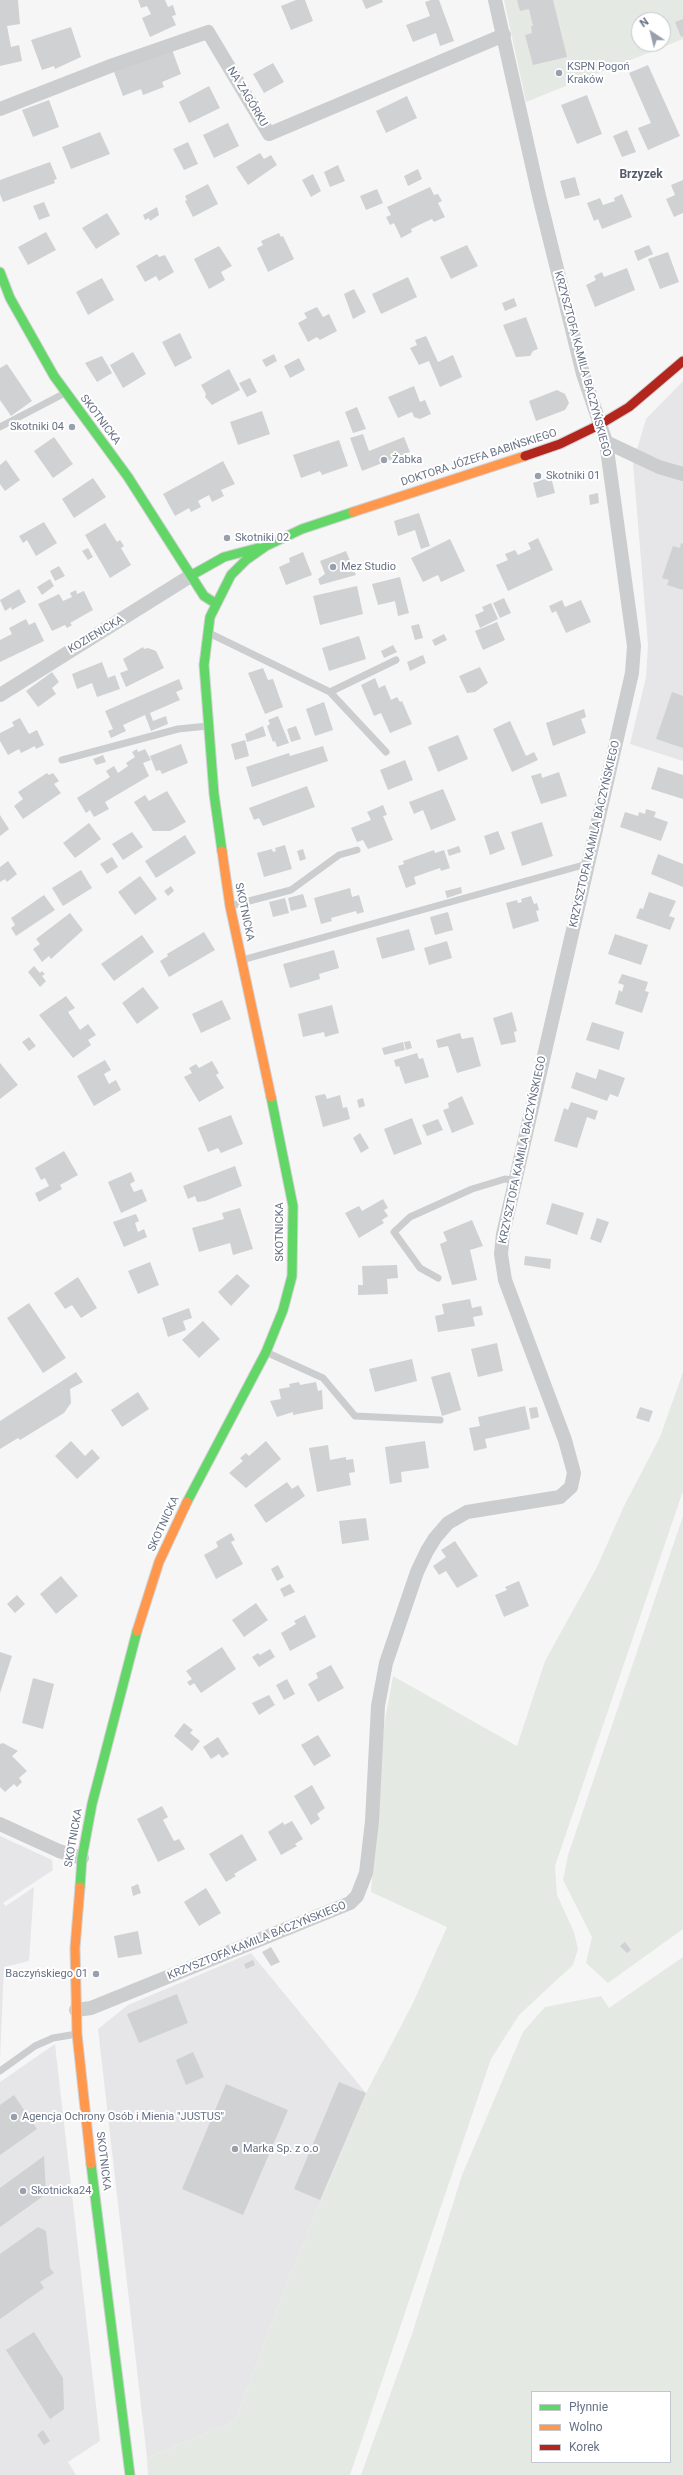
<!DOCTYPE html>
<meta charset="utf-8">
<style>
body{margin:0}
#map{position:relative;width:683px;height:2475px;overflow:hidden;background:#f6f6f6;font-family:Roboto,sans-serif}
canvas{display:block}
.legend{position:absolute;left:531px;top:2391px;width:140px;height:72px;box-sizing:border-box;background:#fff;border:1px solid #c2c6ce;margin:0;padding:5px 7px;list-style:none;font-size:12px;color:#677185}
.legend li{display:flex;align-items:center;gap:8px;height:20px}
.legend b{width:20px;border:1px solid #c2c6ce}
.north{position:absolute;left:631px;top:12px;width:40px;height:40px;box-sizing:border-box;background:#fff;border:1px solid #c2c6ce;border-radius:50%;rotate:325deg;font-size:11px;font-weight:700;line-height:16px;text-align:center;color:#677185}
.north::after{content:'';display:block;margin:auto;width:14px;height:18px;background:#99a0ad;clip-path:polygon(50% 0,100% 100%,50% 72%,0 100%)}
</style>
<div id="map">
<canvas width="683" height="2475"></canvas>
<ul class="legend">
<li><b style="height:5px;background:#63d668"></b>Płynnie</li>
<li><b style="height:5px;background:#ff974d"></b>Wolno</li>
<li><b style="height:5px;background:#b3261e"></b>Korek</li>
</ul>
<div class="north">N</div>
</div>
<script>
const c = document.querySelector('canvas').getContext('2d');
c.lineJoin = 'round';
function fillPath(path, color) { c.fillStyle = color; c.fill(path, 'evenodd'); }
const poly = rows => new Path2D(rows.map(r => 'M' + r).join(''));
function trace(path, color, width, dash) { c.strokeStyle = color; c.lineWidth = width; c.lineCap = dash ? 'butt' : 'round'; c.setLineDash(dash || []); c.stroke(path); }
function label(font, color, halo, rows, align = 'center') {
  c.font = font + ' Roboto,sans-serif'; c.lineWidth = 4; c.setLineDash([]); c.textBaseline = 'middle'; c.strokeStyle = halo; c.fillStyle = color; for (const [text, x, y, turn = 0] of rows) {
    c.save(); c.translate(x, y); c.rotate((+turn || 0) * Math.PI / 180); c.textAlign = isNaN(turn) ? turn : align; if (halo) c.strokeText(text, 0, 0); c.fillText(text, 0, 0); c.restore();
  }
}
const built = poly([
 [683,381,683,761,630,744,646,677,648,645,633,463,646,419],
 [0,1836,52,1860,53,1870,3,1903,6,1906,34,1887,29,1961,4,1967,0,2059],
 [251,1953,366,2093,287,2283,235,2421,147,2458,98,2029,128,2005],
 [55,2044,100,2441,68,2462,76,2475,0,2475,0,2082]
]);
const green = poly([
 [504,0,683,0,683,39,526,102],
 [639,20,663,20,663,44,639,44],
 [683,1372,683,1491,555,1866,557,1895,574,1932,578,1949,573,1965,519,2015,491,2059,350,2475,148,2475,147,2458,235,2421,287,2283,366,2093,413,2003,447,1927,371,1892,384,1725,393,1676,517,1746,545,1661,597,1567,624,1506,660,1437],
 [683,1516,683,1929,608,1983,586,1963,592,1937,563,1880,568,1855],
 [683,1957,683,2475,361,2475,412,2334,462,2175,523,2032,545,2007,601,1996,609,2008],
 [532,2392,670,2392,670,2462,532,2462]
]);
const building = poly([
 [0,0,18,0,20,24,7,26,11,47,19,45,22,61,0,66],
 [138,0,165,0,168,7,173,5,176,15,172,16,176,25,150,37,142,18,151,14,147,6,141,8],
 [296,0,305,0,313,21,291,30,281,6],
 [362,0,382,0,383,2,366,9],
 [431,0,439,0,454,41,440,46,436,33,413,42,406,25,430,16,425,2],
 [517,0,553,0,567,57,533,65,525,35,532,33,531,26,533,26,529,9,520,11],
 [683,19,683,36,681,37,675,22],
 [71,27,81,57,55,69,54,66,42,70,31,40],
 [171,47,181,74,162,82,164,87,143,95,141,89,123,96,113,69],
 [273,63,284,82,264,93,253,74],
 [648,65,680,136,648,150,638,128,651,123,629,73],
 [209,86,220,108,189,123,179,102],
 [587,95,602,134,577,144,561,105],
 [407,96,417,118,386,133,376,111],
 [49,100,59,127,33,137,22,110],
 [228,123,239,146,214,158,203,135],
 [627,130,636,152,622,157,613,136],
 [100,132,110,154,71,169,62,147],
 [188,142,198,164,184,170,173,149],
 [260,153,264,159,271,155,277,165,248,185,236,167],
 [50,162,57,179,54,180,55,183,3,202,0,194,0,180],
 [338,165,345,181,330,187,324,172],
 [418,169,422,179,408,186,404,176],
 [313,174,321,191,311,197,302,180],
 [575,177,580,195,565,199,560,181],
 [683,180,683,213,674,217,666,199,675,195,671,185],
 [208,184,218,204,193,217,185,201,187,200,185,196],
 [430,187,434,195,438,194,442,201,438,203,445,217,434,222,432,219,421,224,411,229,412,232,401,238,394,223,390,225,386,217,391,215,387,207],
 [377,189,383,203,366,210,360,196],
 [622,194,632,217,602,229,598,219,594,221,587,203,600,198,603,205,615,201,614,198],
 [44,202,50,216,39,220,33,206],
 [157,207,159,215,150,221,149,218,145,220,143,215],
 [107,213,120,234,96,249,82,228],
 [46,232,56,250,28,265,18,247],
 [279,233,281,237,283,236,294,259,268,272,257,248,263,245,261,241],
 [467,245,478,266,451,279,440,257],
 [649,245,653,254,638,261,634,251],
 [219,246,232,266,221,272,225,280,209,289,194,259],
 [668,252,679,282,660,289,648,259],
 [157,254,159,257,165,255,174,272,159,281,156,276,145,282,136,266],
 [627,268,635,290,595,307,586,285,596,280,594,276,602,272,604,277],
 [408,277,417,297,381,314,372,294],
 [102,278,114,300,88,315,76,292],
 [354,289,366,312,353,319,344,294],
 [514,298,517,306,505,311,502,303],
 [317,307,323,317,329,314,337,331,320,340,317,337,308,342,298,323,307,318,304,313],
 [526,317,538,349,533,351,530,356,516,357,503,325],
 [180,333,192,358,175,367,162,342],
 [426,336,438,362,453,355,462,377,440,387,429,361,419,365,410,348,417,345,415,340],
 [133,352,146,374,123,388,110,365],
 [274,354,277,361,266,367,262,360],
 [102,356,112,373,97,382,85,363],
 [299,358,305,370,290,378,284,366],
 [7,364,32,401,11,416,0,400,0,368],
 [229,369,240,390,212,405,205,397,206,394,201,385],
 [250,378,257,392,247,397,239,383],
 [414,386,420,402,425,400,431,414,420,419,414,417,412,412,398,418,388,397],
 [557,390,565,394,569,403,565,410,536,421,529,401],
 [357,407,366,429,353,433,345,412],
 [262,411,270,434,238,445,230,422],
 [363,434,369,451,404,437,410,452,362,471,350,438],
 [54,437,73,464,53,478,34,451],
 [339,440,348,466,322,475,320,471,301,478,293,455],
 [6,460,20,480,5,491,0,484,0,465],
 [223,461,235,484,221,490,224,496,212,502,209,495,198,501,201,507,191,512,189,508,175,516,163,494],
 [551,477,555,493,537,498,533,483],
 [93,478,106,497,74,518,62,499],
 [598,493,599,503,590,505,589,495],
 [419,513,430,546,421,549,415,530,398,536,394,521],
 [44,522,57,543,36,556,27,540,23,543,19,536],
 [105,523,117,542,120,540,124,546,121,548,131,565,110,578,85,535],
 [538,538,553,570,508,591,496,565,508,560,505,554,515,550,518,555,531,549,528,543],
 [450,539,465,571,441,582,438,575,423,582,411,558],
 [681,543,683,544,683,590,667,585,669,580,662,578,673,546,680,548],
 [88,548,93,557,88,560,82,551],
 [346,551,356,575,320,585,318,579,325,574,320,561],
 [303,552,312,575,286,585,279,567,290,562,289,558],
 [59,566,65,576,55,581,50,571],
 [400,577,409,613,398,616,395,601,378,605,372,584],
 [50,579,54,586,42,595,37,587],
 [357,586,363,614,320,625,313,596],
 [19,589,26,602,12,610,11,607,5,611,0,600],
 [76,590,77,594,84,591,93,610,70,623,72,625,67,628,65,625,52,631,38,604,59,594,63,601,72,597,70,593],
 [504,598,511,613,500,618,493,603],
 [562,600,565,607,581,600,591,622,566,633,556,611,552,613,549,606],
 [491,603,498,619,480,628,475,615,484,611,482,607],
 [26,619,29,625,35,622,44,641,0,662,0,640,12,634,9,628],
 [497,622,505,640,483,650,475,631],
 [419,624,423,638,415,640,411,626],
 [444,634,447,640,435,646,432,640],
 [359,636,366,659,329,671,322,648],
 [393,645,397,652,384,658,381,651],
 [143,647,144,649,148,648,156,651,164,668,126,687,120,673,128,670,123,659],
 [423,655,426,663,410,671,407,662],
 [102,662,108,678,115,675,120,689,97,697,92,683,77,689,72,674],
 [480,667,488,683,475,692,467,693,459,676],
 [263,668,268,680,273,679,283,707,265,714,248,673],
 [52,672,59,682,52,688,56,694,38,707,26,691],
 [375,678,379,688,385,685,391,700,397,697,400,702,402,701,412,724,390,733,381,713,374,716,361,685],
 [179,679,183,689,176,692,180,700,150,713,153,721,166,716,168,724,151,731,145,715,123,725,126,731,111,738,108,731,113,729,105,711],
 [672,692,683,696,683,748,656,739],
 [324,702,333,730,315,736,306,709],
 [584,709,586,717,581,719,586,733,553,746,546,723],
 [278,716,289,743,277,747,275,741,273,742,267,726,270,724,268,720],
 [20,718,29,734,37,730,44,745,36,749,35,746,21,753,19,749,8,755,0,741,0,733,14,726,12,722],
 [510,721,526,756,534,752,538,760,512,772,493,729],
 [263,726,266,736,247,742,245,734],
 [296,726,301,739,291,742,287,729],
 [458,735,468,759,438,772,428,747],
 [245,740,249,756,235,760,231,744],
 [181,744,188,763,162,774,160,770,156,771,150,756],
 [323,746,328,761,252,787,246,767,289,753,290,756],
 [137,749,138,752,145,749,151,760,143,763,149,776,105,802,109,809,94,817,90,810,86,813,77,798,110,777,106,771,114,766,118,773,128,766,126,763,135,757,132,752],
 [103,755,106,762,96,765,93,759],
 [405,760,413,780,388,790,380,770],
 [658,767,683,775,683,799,651,789],
 [559,772,567,796,541,804,531,776,541,773,542,778],
 [47,773,49,775,53,773,59,781,54,784,61,793,23,819,14,806,23,799,18,792],
 [307,786,315,807,263,826,259,818,254,820,249,808],
 [443,789,456,820,431,830,423,810,414,814,409,802],
 [167,791,186,822,170,831,153,831,134,802,145,795,149,801],
 [383,805,387,815,383,816,393,840,368,849,363,840,357,842,351,828,371,820,367,812],
 [646,809,656,812,654,817,668,822,661,841,620,827,625,812,638,816,639,812,645,814],
 [0,815,9,829,0,836],
 [542,822,553,856,522,866,511,832],
 [89,823,101,839,75,858,63,843],
 [498,831,505,849,490,855,484,836],
 [132,832,143,847,123,860,112,844],
 [185,835,196,853,156,878,145,861],
 [285,845,292,869,264,877,257,853,272,849,273,852,276,851,275,848],
 [459,846,461,852,449,856,447,850],
 [303,849,306,859,300,861,297,851],
 [434,850,435,853,444,850,450,868,441,871,440,868,414,877,416,884,406,888,398,866,404,864,403,861],
 [658,854,683,864,683,887,651,874],
 [112,857,118,867,107,874,100,864],
 [8,861,17,874,7,882,5,879,0,882,0,867],
 [81,870,92,888,63,906,52,888],
 [140,876,157,899,135,915,118,892],
 [171,886,174,891,168,896,164,891],
 [461,887,462,893,447,898,445,891],
 [350,888,352,897,359,895,364,912,357,914,356,911,331,918,332,921,321,924,314,898],
 [649,892,676,901,669,916,675,918,670,930,636,918,640,908,643,909],
 [303,894,307,907,291,911,288,898],
 [44,895,55,910,16,936,11,928,15,925,11,918],
 [531,896,534,904,537,903,539,910,536,911,539,921,513,929,506,903,517,900,518,903,522,902,521,899],
 [285,898,289,913,273,917,269,902],
 [448,912,453,930,435,935,430,917],
 [70,913,83,930,51,959,49,956,42,962,33,949,40,944,36,939],
 [409,929,415,950,382,959,376,938],
 [204,932,215,950,169,977,160,961,168,956,167,954],
 [615,934,648,945,641,965,608,954],
 [142,935,154,952,114,981,101,964],
 [447,941,452,958,429,965,424,948],
 [334,950,339,968,319,974,320,979,290,988,283,964],
 [34,966,40,973,42,971,45,974,42,976,46,981,40,987,28,972],
 [622,974,648,982,645,991,649,992,642,1013,615,1004,619,990,622,992,624,985,618,983],
 [143,987,159,1008,137,1024,122,1003],
 [66,996,75,1008,68,1012,80,1030,88,1024,96,1035,88,1040,91,1045,73,1058,39,1015],
 [222,1000,231,1019,201,1033,192,1014],
 [332,1005,339,1033,325,1037,324,1032,303,1037,298,1014],
 [512,1012,517,1031,514,1032,516,1042,501,1045,493,1018],
 [592,1022,624,1032,619,1050,586,1040],
 [460,1033,462,1039,473,1037,481,1066,457,1073,448,1046,438,1048,436,1040],
 [29,1037,36,1046,29,1051,22,1042],
 [410,1041,412,1048,406,1050,404,1042],
 [403,1042,405,1050,384,1055,382,1048],
 [417,1053,419,1059,423,1058,429,1077,405,1084,399,1066,396,1067,394,1060],
 [105,1060,111,1070,104,1074,109,1084,116,1080,121,1090,94,1106,77,1076],
 [212,1061,219,1073,216,1075,224,1088,199,1102,184,1077,192,1073,189,1068,196,1064,199,1068],
 [0,1063,18,1085,0,1099],
 [599,1069,625,1078,618,1097,610,1094,607,1101,571,1088,576,1072,596,1079],
 [325,1094,327,1099,340,1095,343,1108,347,1107,350,1119,323,1127,315,1096],
 [462,1096,474,1124,452,1133,443,1110,449,1108,448,1103],
 [363,1098,365,1106,359,1108,357,1100],
 [571,1102,598,1111,595,1120,587,1117,577,1148,554,1141,564,1108,568,1110],
 [231,1115,243,1144,221,1153,218,1148,208,1152,198,1128],
 [412,1118,422,1144,394,1155,384,1129],
 [438,1119,443,1130,427,1136,422,1125],
 [360,1133,369,1148,361,1153,353,1138],
 [64,1151,78,1175,60,1185,62,1189,39,1202,35,1193,49,1186,45,1178,41,1180,35,1168],
 [235,1166,242,1186,205,1201,197,1202,195,1196,188,1199,183,1186],
 [131,1172,135,1181,130,1184,134,1192,142,1189,147,1201,121,1213,108,1182],
 [383,1199,388,1208,384,1210,388,1216,382,1220,384,1223,359,1238,345,1213,359,1206,362,1211],
 [552,1203,584,1213,577,1235,546,1224],
 [240,1208,253,1249,233,1255,230,1243,199,1252,192,1228,224,1219,222,1213],
 [136,1214,139,1221,135,1223,138,1232,144,1229,147,1237,124,1247,113,1222],
 [597,1218,609,1222,601,1243,590,1239],
 [472,1220,483,1246,470,1250,477,1280,452,1285,440,1244,447,1241,443,1232],
 [525,1256,551,1259,550,1269,524,1265],
 [150,1262,159,1285,138,1294,128,1271],
 [397,1265,398,1278,387,1279,388,1294,358,1295,358,1285,363,1285,362,1266],
 [237,1274,250,1286,231,1306,218,1292],
 [78,1277,97,1308,81,1318,72,1305,65,1309,54,1293],
 [470,1299,472,1308,481,1306,483,1315,473,1317,475,1326,438,1332,435,1316,444,1314,442,1304],
 [29,1303,66,1358,43,1373,7,1318],
 [189,1308,192,1318,183,1321,186,1330,168,1337,162,1318],
 [203,1321,220,1339,199,1358,182,1340],
 [497,1343,503,1371,478,1377,471,1349],
 [412,1359,417,1381,375,1392,369,1369],
 [76,1372,83,1382,70,1389,71,1403,64,1413,20,1440,18,1438,0,1449,0,1421],
 [450,1372,461,1410,442,1416,431,1377],
 [299,1382,300,1385,316,1382,318,1391,322,1390,323,1409,293,1415,293,1412,277,1417,270,1401,281,1399,279,1389,290,1387,289,1384],
 [138,1392,149,1409,122,1427,111,1410],
 [525,1406,530,1429,485,1439,487,1448,474,1451,469,1428,480,1426,478,1417],
 [537,1407,539,1417,531,1419,529,1408],
 [640,1407,653,1411,649,1422,636,1418],
 [71,1441,85,1456,92,1449,100,1458,77,1479,55,1456],
 [266,1441,281,1459,246,1488,229,1473,243,1461,240,1458,246,1453,249,1456],
 [425,1441,429,1468,401,1472,402,1482,390,1484,385,1447],
 [328,1445,330,1460,346,1457,346,1460,353,1459,355,1472,349,1473,351,1485,317,1492,309,1448],
 [287,1482,292,1489,298,1485,305,1496,266,1523,254,1505],
 [366,1518,369,1540,342,1544,339,1521],
 [231,1533,235,1540,231,1542,243,1564,216,1579,204,1555,218,1547,216,1542],
 [455,1541,478,1576,457,1588,446,1571,439,1575,433,1566,446,1557,441,1550],
 [278,1565,284,1577,277,1581,271,1569],
 [61,1576,78,1596,56,1614,40,1594],
 [519,1581,529,1606,504,1617,495,1595,507,1590,505,1587],
 [290,1584,295,1592,284,1597,280,1589],
 [17,1595,25,1604,15,1613,7,1604],
 [256,1603,268,1620,244,1637,232,1620],
 [305,1615,316,1637,290,1651,281,1633,296,1624,294,1621],
 [222,1647,236,1669,201,1693,194,1683,190,1686,187,1682,192,1679,186,1671],
 [270,1649,275,1657,259,1667,252,1657,258,1653,260,1655],
 [0,1652,12,1656,0,1693],
 [331,1665,344,1688,318,1702,308,1684,318,1678,316,1673],
 [33,1678,54,1684,43,1729,22,1723],
 [287,1679,295,1694,284,1700,276,1685],
 [269,1695,275,1705,259,1715,252,1703],
 [184,1723,193,1730,190,1733,200,1741,192,1751,174,1736],
 [318,1735,331,1756,314,1766,301,1745],
 [218,1737,229,1754,222,1758,219,1754,211,1759,203,1747],
 [3,1743,18,1751,12,1756,27,1771,19,1778,22,1782,17,1787,14,1784,5,1792,0,1787,0,1744],
 [312,1785,325,1808,317,1814,320,1819,311,1825,294,1796],
 [162,1806,168,1817,163,1820,174,1841,179,1839,185,1849,158,1862,137,1819],
 [292,1821,303,1839,295,1844,297,1846,281,1855,268,1832,283,1822,284,1825],
 [242,1834,257,1860,234,1874,236,1876,226,1882,209,1854],
 [138,1884,141,1893,133,1896,131,1887],
 [206,1888,221,1913,199,1926,184,1902],
 [138,1931,142,1954,118,1958,114,1936],
 [625,1942,631,1950,627,1953,620,1946],
 [271,1947,280,1962,271,1966,262,1952],
 [253,1960,255,1965,246,1969,244,1964],
 [177,1994,188,2023,139,2043,127,2014],
 [193,2052,204,2077,186,2085,176,2060],
 [339,2082,366,2093,320,2200,294,2189],
 [226,2084,288,2110,243,2215,182,2189],
 [14,2095,37,2129,0,2155,0,2105],
 [44,2156,46,2194,0,2227,0,2188],
 [38,2227,46,2231,50,2268,54,2273,40,2282,44,2288,0,2319,0,2254],
 [34,2332,63,2378,64,2409,50,2419,6,2350],
 [43,2430,50,2441,44,2445,37,2435]
]);
const lane = poly([
 [0,427,65,393],
 [209,633,330,692,386,752],
 [330,692,396,660],
 [62,760,178,729,208,726],
 [230,906,291,890,339,855,357,850],
 [242,960,587,864],
 [438,1278,420,1268,394,1232,410,1217,472,1189,505,1179,516,1181],
 [268,1353,323,1378,355,1416,440,1420],
 [0,2071,35,2046,53,2038,77,2034]
]);
const street = poly([
 [0,109,113,65,208,32,269,134,504,35],
 [606,442,659,467,683,474],
 [0,695,192,575],
 [0,1824,59,1851,82,1858],
 [76,2010,91,2008,350,1903,357,1896,366,1873,372,1821,378,1706,386,1663,417,1572,427,1551,435,1538,448,1523,467,1512,560,1497,571,1487,574,1473,565,1440,505,1280,501,1254,503,1234,632,673,634,646,606,442,583,374,539,196,495,0]
]);
const fast = poly([
 [0,272,10,298,54,376,128,477,204,596,215,603],
 [192,575,224,557,258,548],
 [222,851,214,794,204,665,210,617,231,575,246,560,266,546,302,529,353,512],
 [187,1502,266,1352,283,1310,292,1276,293,1206,271,1097],
 [80,1887,82,1858,92,1804,137,1631],
 [91,2164,130,2475]
]);
const slow = poly([
 [353,512,525,456],
 [222,851,230,906,271,1097],
 [137,1631,159,1562,187,1502],
 [80,1887,75,1948,77,2034,91,2164]
]);
const jam = poly([
 [525,456,560,444,599,425,629,407,683,361]
]);
const markers = [
 [559,73,4,"#99a0ad"],
 [72,427,4,"#99a0ad"],
 [384,460,4,"#99a0ad"],
 [538,476,4,"#99a0ad"],
 [227,538,4,"#99a0ad"],
 [333,567,4,"#99a0ad"],
 [96,1974,4,"#99a0ad"],
 [14,2117,4,"#99a0ad"],
 [235,2149,4,"#99a0ad"],
 [23,2191,4,"#99a0ad"]
];
const poiNames = [
 ["KSPN Pogoń",567,67],
 ["Kraków",567,80],
 ["Skotniki 04",64,427,"right"],
 ["Żabka",392,460],
 ["Skotniki 01",546,476],
 ["Skotniki 02",235,538],
 ["Mez Studio",341,567],
 ["Baczyńskiego 01",88,1974,"right"],
 ["Agencja Ochrony Osób i Mienia \"JUSTUS\"",22,2117],
 ["Marka Sp. z o.o",243,2149],
 ["Skotnicka24",31,2191]
];
const streetNames = [
 ["NA ZAGÓRKU",247,97,59],
 ["KRZYSZTOFA KAMILA BACZYŃSKIEGO",582,364,75],
 ["SKOTNICKA",100,420,53],
 ["DOKTORA JÓZEFA BABIŃSKIEGO",479,458,-18],
 ["KOZIENICKA",96,635,-31],
 ["KRZYSZTOFA KAMILA BACZYŃSKIEGO",595,834,-77],
 ["SKOTNICKA",244,912,78],
 ["KRZYSZTOFA KAMILA BACZYŃSKIEGO",523,1150,-78],
 ["SKOTNICKA",280,1232,-90],
 ["SKOTNICKA",164,1524,-65],
 ["SKOTNICKA",74,1838,-80],
 ["KRZYSZTOFA KAMILA BACZYŃSKIEGO",257,1941,-22],
 ["SKOTNICKA",103,2161,83]
];
const neighbourhoodNames = [
 ["Brzyzek",641,175]
];
fillPath(built, '#e6e6e8');
fillPath(green, '#e5e9e4');
fillPath(building, '#d0d1d2');
trace(fast, '#d2d2d4', 11);
trace(slow, '#d2d2d4', 11);
trace(jam, '#d2d2d4', 11);
trace(lane, '#cccdcf', 7);
trace(street, '#cccdcf', 14);
trace(fast, '#63d668', 9);
trace(slow, '#ff974d', 9);
trace(jam, '#b3261e', 9);
for (const [x, y, r, color] of markers) { const dot = new Path2D(); dot.arc(x, y, r, 0, 2 * Math.PI); c.fillStyle = color; c.fill(dot); trace(dot, '#fff', 1.5); }
label('11px', '#677185', '#fff', poiNames, 'left');
label('11px', '#677185', '#fff', streetNames);
label('bold 12px', '#555c6a', '#fff', neighbourhoodNames);
</script>
